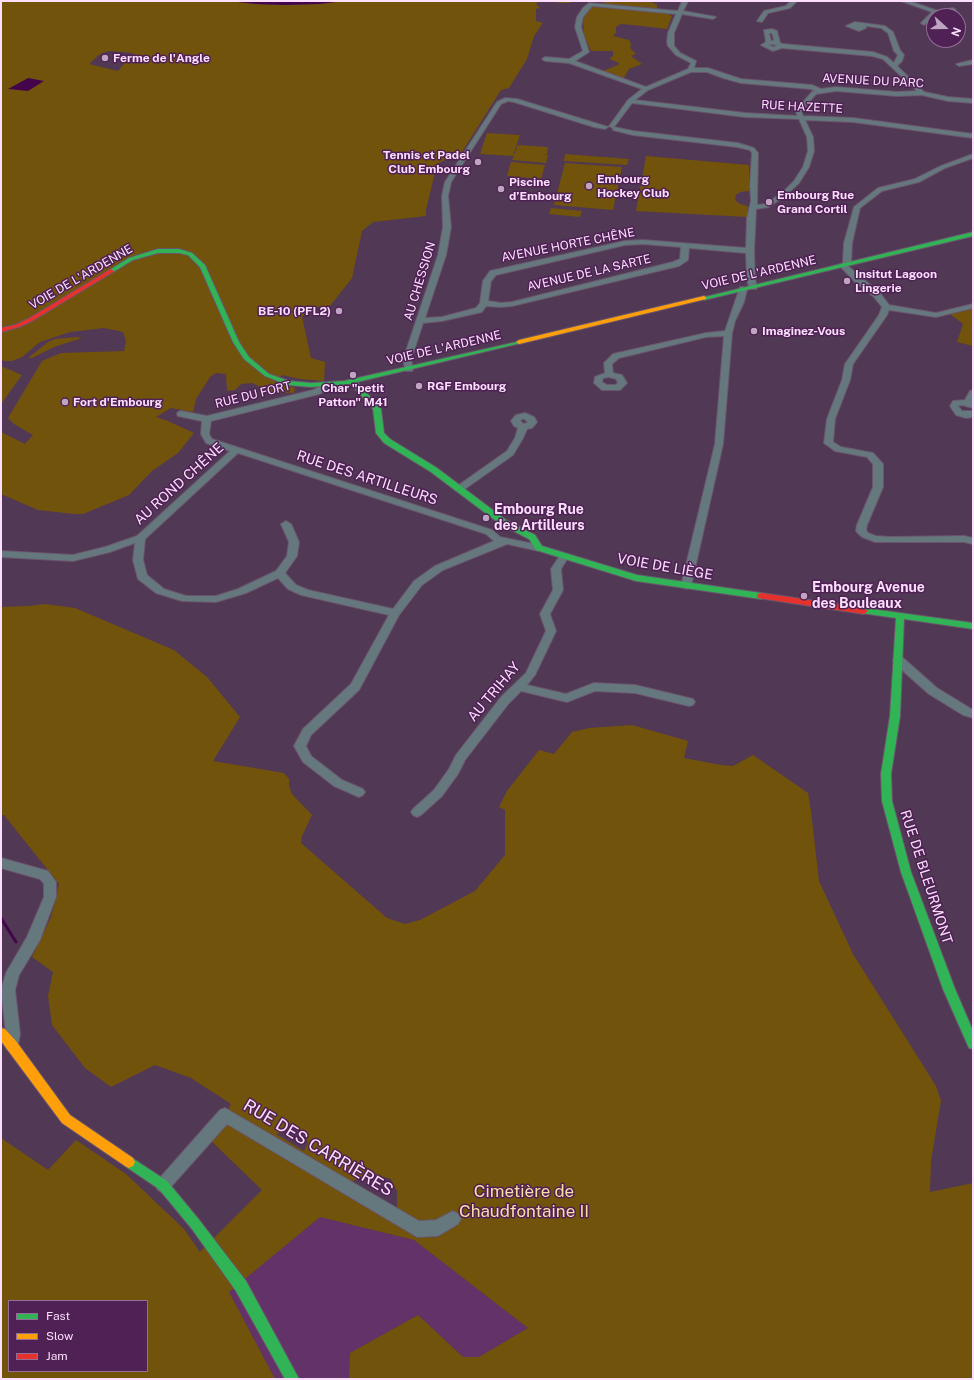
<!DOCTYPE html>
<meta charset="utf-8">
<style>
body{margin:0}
#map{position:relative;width:974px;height:1380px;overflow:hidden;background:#513854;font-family:"Public Sans",sans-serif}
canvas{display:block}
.frame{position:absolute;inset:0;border:2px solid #fcdffe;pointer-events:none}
.legend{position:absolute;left:8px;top:1300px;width:140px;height:72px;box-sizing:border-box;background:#4f2154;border:1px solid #946d98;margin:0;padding:5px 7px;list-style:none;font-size:12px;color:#fcdffe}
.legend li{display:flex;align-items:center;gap:8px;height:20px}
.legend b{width:20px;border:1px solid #946d98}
.north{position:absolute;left:926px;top:8px;width:40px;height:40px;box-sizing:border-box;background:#4f2154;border:1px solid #946d98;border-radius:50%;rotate:111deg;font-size:11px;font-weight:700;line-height:16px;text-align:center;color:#fcdffe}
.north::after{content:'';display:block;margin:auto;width:14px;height:18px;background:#c0a5c2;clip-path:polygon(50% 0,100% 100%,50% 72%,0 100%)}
</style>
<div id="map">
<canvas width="974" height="1380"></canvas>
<div class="frame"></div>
<ul class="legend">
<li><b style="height:5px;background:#30b455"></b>Fast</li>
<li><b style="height:5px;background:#ff9f0a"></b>Slow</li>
<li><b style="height:5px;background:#e5322d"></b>Jam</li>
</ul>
<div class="north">N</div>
</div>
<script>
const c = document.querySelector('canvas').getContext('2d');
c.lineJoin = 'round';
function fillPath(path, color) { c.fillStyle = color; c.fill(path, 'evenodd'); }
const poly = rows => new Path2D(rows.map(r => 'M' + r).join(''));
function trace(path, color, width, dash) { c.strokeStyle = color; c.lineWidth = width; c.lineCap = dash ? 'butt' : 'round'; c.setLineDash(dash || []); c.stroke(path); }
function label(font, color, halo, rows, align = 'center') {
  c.font = font + ' "Public Sans",sans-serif'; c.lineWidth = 3; c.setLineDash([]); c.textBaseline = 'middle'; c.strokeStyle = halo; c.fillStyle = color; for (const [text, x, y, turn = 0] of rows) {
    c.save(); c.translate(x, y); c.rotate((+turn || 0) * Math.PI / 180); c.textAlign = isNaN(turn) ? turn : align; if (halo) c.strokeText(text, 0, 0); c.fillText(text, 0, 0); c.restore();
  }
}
const built = poly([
 [320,1217,414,1240,528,1328,479,1357,463,1357,418,1315,350,1353,349,1379,275,1379,229,1292]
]);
const green = poly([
 [1,1,229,1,256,4,284,5,319,4,344,1,571,1,570,3,563,3,543,1,539,1,536,4,540,8,536,9,536,21,543,23,534,36,527,59,509,88,501,90,462,152,437,164,426,210,426,216,373,222,362,231,352,278,330,306,318,307,306,312,302,317,311,358,325,362,324,381,300,379,282,375,275,383,295,388,294,393,271,392,252,383,241,384,235,390,227,391,226,374,216,373,210,377,196,399,193,412,171,408,156,417,168,421,194,433,178,453,152,471,129,495,83,514,74,514,38,510,1,494,1,432,25,444,33,435,14,424,8,418,42,361,61,353,124,351,126,341,123,332,104,328,70,332,40,342,22,357,12,361,4,361,1,360],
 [109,51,110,51,133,53,118,71,89,64,100,54],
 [601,1,650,1,657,5,657,9,627,6,626,9,666,13,672,16,667,29,633,25,621,24,616,27,616,33,613,36,629,40,631,44,630,48,636,54,631,56,642,64,629,69,623,79,603,71,618,65,619,63,609,59,613,56,613,51,591,51,584,35,583,21,588,10,593,7,606,8,605,4],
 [487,133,520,135,513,156,480,154],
 [518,145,548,147,547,154,543,154,548,155,546,163,512,160],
 [565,154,629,159,627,165,564,161],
 [646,156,749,165,749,191,740,192,736,195,735,200,740,204,748,206,747,217,636,211],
 [511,162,545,165,541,179,507,176],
 [565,163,622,167,613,210,554,205],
 [551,208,582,211,580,217,549,214],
 [972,309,973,309,973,346,957,342,963,324,950,314],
 [77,337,82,338,54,347,32,358,28,358,48,342,55,339],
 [1,366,22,375,1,404],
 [45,604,75,608,174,650,207,677,240,717,213,761,284,773,289,779,289,786,292,794,312,815,302,836,301,843,387,918,405,924,420,920,475,891,505,855,505,810,499,807,507,791,539,750,554,754,572,732,589,728,632,725,688,741,684,758,721,765,733,766,753,755,808,793,811,811,819,881,853,954,936,1086,941,1101,931,1161,930,1192,973,1183,973,1379,349,1379,350,1353,418,1315,463,1357,479,1357,528,1328,414,1240,320,1217,229,1292,275,1379,1,1379,1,1138,48,1170,76,1140,126,1174,184,1229,200,1252,262,1190,206,1136,225,1115,231,1104,191,1078,155,1065,111,1087,85,1068,52,1025,48,996,53,972,32,957,51,917,59,884,4,815,1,815,1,607,28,606],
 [293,1128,302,1132,308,1142,304,1151,276,1134],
 [372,1174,391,1179,397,1191,397,1210,352,1181],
 [9,1301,147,1301,147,1371,9,1371]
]);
const water = poly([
 [229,1,344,1,319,4,284,5,256,4],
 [28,78,44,81,28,91,8,89]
]);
const stream = poly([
 [1,918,16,942]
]);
const street = poly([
 [682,1,688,1,683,11,716,17,713,19,682,14,674,33,674,46,680,53,696,61,694,68,708,68,741,79,812,85,821,89,836,87,897,92,917,91,883,59,872,56,782,48,773,51,761,45,766,42,764,30,772,29,777,31,780,43,783,44,873,52,887,57,894,63,898,55,894,51,888,33,881,28,866,26,866,28,859,31,846,26,855,22,885,26,893,32,900,50,904,55,902,61,897,66,924,92,948,97,973,99,973,103,948,101,922,95,897,96,836,91,816,94,801,111,803,116,853,118,973,134,973,138,853,122,805,120,813,137,814,151,809,167,799,183,786,195,769,207,756,209,754,251,755,279,757,287,756,289,750,289,749,287,747,279,746,253,689,248,688,260,679,266,512,306,501,307,486,306,482,312,442,321,423,323,411,360,413,369,412,371,406,371,403,360,438,255,443,227,442,196,445,182,497,102,505,98,517,99,608,127,605,129,594,127,514,102,508,101,501,104,451,182,448,196,451,227,446,255,425,318,442,317,476,308,480,303,483,281,490,271,625,241,643,240,746,248,747,218,751,201,750,185,752,153,750,150,737,147,633,135,613,130,613,128,609,126,610,125,628,100,642,89,569,63,545,61,542,59,545,57,569,59,583,51,575,27,577,17,583,8,589,3,678,11,682,1],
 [592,6,676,14,668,33,667,42,668,46,676,55,691,63,688,69,646,87,575,61,589,52,581,27,583,17,592,6],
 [769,33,772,33,774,40,771,41,769,33],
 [773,44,777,46,773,47,769,45,773,44],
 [691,72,707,72,723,78,741,83,811,89,815,91,812,92,796,110,797,116,745,113,635,100,648,90,691,72],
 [632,103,745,117,799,119,807,137,808,151,803,167,794,181,782,193,765,204,757,205,758,153,754,148,738,143,633,131,614,127,632,103],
 [643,244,681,247,680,259,673,262,512,302,501,303,488,301,491,281,496,275,625,245,643,244],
 [791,1,797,1,790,8,768,13,762,22,757,21,764,11,786,6,791,1],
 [901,1,909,1,938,11,953,8,956,10,936,14,924,25,921,23,932,12,901,1],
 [973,60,973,64,959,66,956,64,973,60],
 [973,154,973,158,945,168,919,182,882,191,860,208,852,243,851,264,848,266,880,293,889,305,936,313,973,304,973,308,936,317,889,310,887,315,853,364,850,380,835,419,833,442,841,447,873,453,883,464,883,487,867,525,866,530,868,533,876,536,890,537,964,536,973,538,973,544,964,542,875,542,862,537,856,531,857,525,873,487,873,464,867,457,835,451,824,443,827,419,842,380,845,364,879,315,882,307,874,297,855,282,839,265,843,263,844,243,854,207,878,188,915,179,941,166,973,154],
 [740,287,743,287,747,289,744,302,735,321,732,333,723,444,691,586,686,589,681,586,715,444,724,336,706,337,619,358,612,364,613,373,622,375,627,383,620,390,602,390,594,383,595,377,605,373,604,363,613,354,706,333,725,331,740,287],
 [609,377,616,379,618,383,615,385,607,385,602,382,603,378,609,377],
 [329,382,333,385,332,387,319,394,211,421,209,434,212,439,492,530,500,537,539,545,544,548,539,551,507,544,443,570,422,585,399,615,359,690,311,735,306,746,311,756,342,780,363,789,365,792,363,795,359,797,334,786,303,762,294,746,303,729,351,684,389,615,301,595,288,589,278,578,246,593,216,602,182,601,156,593,138,579,133,560,135,543,110,552,73,561,1,557,1,551,73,555,105,547,137,536,230,451,206,443,201,434,202,421,178,416,177,414,178,412,181,411,207,416,313,390,329,382],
 [238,453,486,534,494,541,435,566,414,581,393,609,308,590,296,585,285,573,297,556,299,542,291,524,286,521,281,524,289,542,287,556,276,571,238,589,216,596,186,596,164,589,147,575,143,560,145,539,238,453],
 [973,390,973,408,962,405,958,406,962,411,973,411,973,417,966,418,956,415,950,406,953,401,965,400,970,391,973,390],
 [525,413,534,417,537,422,532,428,527,429,523,438,513,455,462,491,456,491,454,489,456,487,507,451,515,438,518,428,514,426,511,421,516,415,525,413],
 [522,419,524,419,528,422,524,424,520,421,522,419],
 [564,553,569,556,561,569,563,590,550,614,556,631,535,675,527,685,566,694,594,683,635,685,693,699,695,702,693,705,689,706,635,693,595,691,567,702,521,691,509,703,465,760,458,774,442,796,421,815,417,817,413,815,411,812,413,809,434,790,449,769,456,755,501,697,526,673,546,631,540,614,553,590,551,569,561,554,564,553],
 [898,656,902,657,937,688,973,710,973,718,963,715,929,694,894,663,893,660,894,657,898,656],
 [1,858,48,871,56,882,56,897,40,940,19,975,15,990,20,1034,17,1050,12,1051,7,1050,5,1045,6,1034,1,990,6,973,27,937,44,897,44,884,40,879,1,868,1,858],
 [225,1108,419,1221,436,1220,453,1211,458,1214,461,1219,458,1224,438,1236,417,1237,412,1234,227,1124,168,1190,163,1193,158,1190,155,1185,158,1180,220,1110,225,1108]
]);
const fast = poly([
 [973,232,973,236,704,300,701,298,973,232],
 [158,249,179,249,192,253,205,265,239,342,249,357,269,374,289,381,311,383,344,381,521,341,521,343,357,382,381,409,384,433,390,439,437,468,506,520,535,535,542,546,637,575,761,593,765,596,761,599,636,581,536,550,529,539,500,524,431,472,384,443,376,433,373,409,351,384,311,387,288,385,265,376,244,359,233,342,200,267,188,255,179,253,158,253,133,260,113,272,108,271,129,258,158,249],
 [864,608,973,623,973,629,904,619,900,716,891,774,892,801,911,872,955,989,973,1031,973,1049,969,1048,943,989,901,872,882,801,881,774,890,716,896,618,861,613,860,611,861,609,864,608],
 [129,1156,167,1181,200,1221,246,1281,299,1379,285,1379,236,1291,192,1229,159,1189,125,1166,123,1162,125,1158,129,1156]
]);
const slow = poly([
 [704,296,706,297,706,299,519,344,516,342,519,340,704,296],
 [1,1028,5,1029,16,1041,70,1115,133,1158,135,1162,133,1166,129,1168,125,1166,62,1123,1,1041,1,1028]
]);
const jam = poly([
 [111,269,114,271,113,272,32,321,19,327,1,332,1,328,15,325,28,319,111,269],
 [761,593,864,608,868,611,864,614,758,598,757,596,758,594,761,593]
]);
const markers = [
 [105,58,4,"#c0a5c2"],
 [478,162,4,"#c0a5c2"],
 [589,186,4,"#c0a5c2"],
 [501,189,4,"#c0a5c2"],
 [769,202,4,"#c0a5c2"],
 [847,281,4,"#c0a5c2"],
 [339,311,4,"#c0a5c2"],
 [754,331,4,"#c0a5c2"],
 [353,375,4,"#c0a5c2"],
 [419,386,4,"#c0a5c2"],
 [65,402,4,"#c0a5c2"],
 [486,518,4,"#c0a5c2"],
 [804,596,4,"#c0a5c2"]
];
const farPoinames = [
 ["Ferme de l'Angle",113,58],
 ["Tennis et Padel",470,155,"right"],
 ["Club Embourg",470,169,"right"],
 ["Embourg",597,179],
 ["Hockey Club",597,193],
 ["Piscine",509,182],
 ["d’Embourg",509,196],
 ["Embourg Rue",777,195],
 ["Grand Cortil",777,209],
 ["Insitut Lagoon",855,274],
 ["Lingerie",855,288],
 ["BE-10 (PFL2)",331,311,"right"],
 ["Imaginez-Vous",762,331],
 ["RGF Embourg",427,386],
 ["Char \"petit",353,388,"center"],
 ["Patton\" M41",353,402,"center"],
 ["Fort d'Embourg",73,402]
];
const farStreetnames = [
 ["AVENUE DU PARC",873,81,3],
 ["RUE HAZETTE",802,107,3],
 ["AVENUE HORTE CHÊNE",568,245,-11],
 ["AVENUE DE LA SARTE",589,273,-13],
 ["VOIE DE L'ARDENNE",759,273,-13],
 ["VOIE DE L'ARDENNE",81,277,-30],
 ["AU CHESSION",420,281,-73],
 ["VOIE DE L'ARDENNE",444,348,-13],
 ["RUE DU FORT",253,395,-14]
];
const streetNames = [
 ["RUE DES ARTILLEURS",367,478,18],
 ["AU ROND CHÊNE",179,484,-42],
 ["VOIE DE LIÈGE",665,567,10],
 ["AU TRIHAY",494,692,-50],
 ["RUE DE BLEURMONT",926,877,72]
];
const poiNames = [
 ["Embourg Rue",494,510],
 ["des Artilleurs",494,526],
 ["Embourg Avenue",812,588],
 ["des Bouleaux",812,604]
];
const nearStreetnames = [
 ["RUE DES CARRIÈRES",318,1148,31]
];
const nearParknames = [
 ["Cimetière de",524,1192],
 ["Chaudfontaine II",524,1212]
];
fillPath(built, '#633269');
fillPath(green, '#72530b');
fillPath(water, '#44054a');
trace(stream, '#44054a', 3);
trace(street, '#6b556d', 2);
trace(fast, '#6b556d', 2);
trace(slow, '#6b556d', 2);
trace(jam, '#6b556d', 2);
fillPath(street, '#65787e');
fillPath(fast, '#30b455');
fillPath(slow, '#ff9f0a');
fillPath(jam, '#e5322d');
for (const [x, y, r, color] of markers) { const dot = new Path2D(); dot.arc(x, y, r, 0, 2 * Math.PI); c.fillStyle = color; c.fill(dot); trace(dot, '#4f2154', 1.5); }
label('bold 12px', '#fcdffe', '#4f2154', farPoinames, 'left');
label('12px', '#fcdffe', '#4f2154', farStreetnames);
label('14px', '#fcdffe', '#4f2154', streetNames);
label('bold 14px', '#fcdffe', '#4f2154', poiNames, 'left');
label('17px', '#fcdffe', '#4f2154', nearStreetnames);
label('17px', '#fadea7', '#4f2154', nearParknames);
</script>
